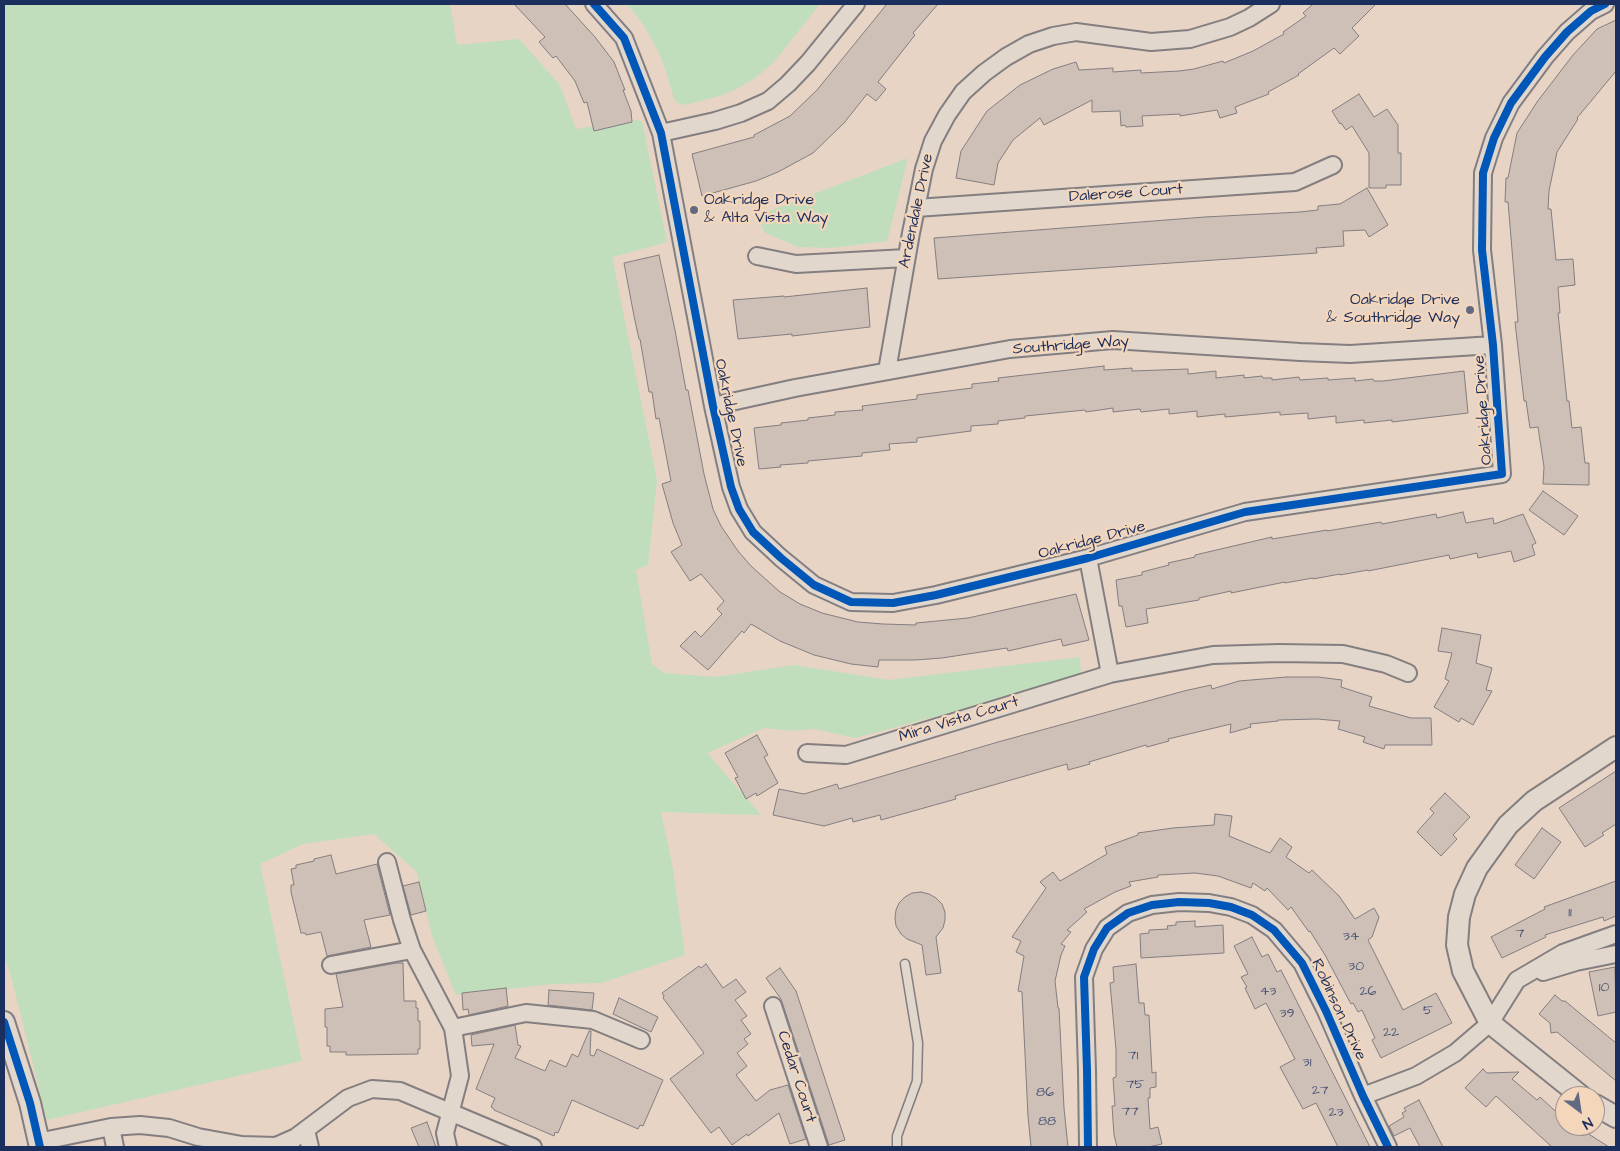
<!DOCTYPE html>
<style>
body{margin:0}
#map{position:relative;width:1620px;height:1151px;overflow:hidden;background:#e7d4c5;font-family:"Architects Daughter",sans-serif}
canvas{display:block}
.frame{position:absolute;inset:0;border:5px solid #1b2f5e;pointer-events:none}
.north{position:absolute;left:1555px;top:1086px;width:50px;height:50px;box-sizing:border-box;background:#f4d6ba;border:1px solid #9d9395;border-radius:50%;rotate:149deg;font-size:14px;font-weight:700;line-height:20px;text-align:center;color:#1b2f5e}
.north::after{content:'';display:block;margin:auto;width:18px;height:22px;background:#626982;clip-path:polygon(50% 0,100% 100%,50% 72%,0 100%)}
</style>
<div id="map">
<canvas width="1620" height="1151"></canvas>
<div class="frame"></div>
<div class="north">N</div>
</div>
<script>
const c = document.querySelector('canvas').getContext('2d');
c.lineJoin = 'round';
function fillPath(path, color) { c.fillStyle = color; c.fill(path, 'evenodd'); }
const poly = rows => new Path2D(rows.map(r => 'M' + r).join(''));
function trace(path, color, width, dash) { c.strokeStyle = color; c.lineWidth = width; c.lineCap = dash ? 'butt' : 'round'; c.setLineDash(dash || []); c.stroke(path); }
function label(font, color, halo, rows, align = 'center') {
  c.font = font + ' "Architects Daughter",sans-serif'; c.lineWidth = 4.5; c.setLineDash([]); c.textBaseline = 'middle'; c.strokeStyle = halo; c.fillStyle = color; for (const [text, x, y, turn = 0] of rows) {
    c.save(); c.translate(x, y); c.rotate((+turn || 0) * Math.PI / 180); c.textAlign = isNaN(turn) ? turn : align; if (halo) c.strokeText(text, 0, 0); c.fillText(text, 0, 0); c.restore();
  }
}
const green = poly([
 [4,4,450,4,457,45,519,39,560,85,576,129,635,120,642,121,667,242,612,257,657,480,648,565,636,570,652,664,665,673,715,677,794,665,889,680,1080,657,1081,678,855,738,815,729,792,731,764,728,707,753,761,815,661,812,673,869,685,955,601,983,553,984,456,995,432,936,417,872,374,834,303,844,260,864,302,1061,47,1120,9,968,4,959],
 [627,4,820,4,774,62,758,76,739,88,723,95,685,105,678,103,674,99,665,68,658,51,643,24],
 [908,158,887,241,832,248,798,247,764,232,759,215]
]);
const building = poly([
 [514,4,565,4,595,37,614,62,625,90,623,90,631,111,632,122,594,131,587,102,584,103,575,81,556,56,553,58,539,42,545,37,514,4],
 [887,4,938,4,913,33,915,35,878,82,886,89,876,101,867,94,844,123,813,153,778,172,756,181,702,196,692,154,754,137,754,135,790,116,817,90,887,4],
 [1313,4,1376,4,1352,28,1359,36,1340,54,1334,48,1298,74,1299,75,1268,92,1269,94,1235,107,1237,113,1220,118,1217,110,1180,116,1180,114,1142,116,1143,126,1126,127,1125,125,1121,126,1120,111,1092,112,1092,100,1044,125,1040,118,1013,140,998,163,994,185,956,178,961,151,987,111,1020,85,1053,69,1076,62,1079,70,1113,68,1113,72,1141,70,1141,73,1179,71,1194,69,1223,61,1224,63,1253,51,1284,34,1283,32,1306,16,1303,13,1313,4],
 [1616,20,1616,71,1577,118,1578,119,1557,152,1549,191,1548,209,1551,209,1556,260,1573,259,1575,285,1558,287,1560,313,1558,313,1567,401,1569,401,1572,428,1581,427,1585,463,1589,463,1589,485,1543,484,1544,467,1538,427,1530,428,1526,401,1524,401,1515,322,1518,322,1508,202,1505,202,1506,178,1508,178,1517,133,1537,102,1573,55,1597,29,1616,20],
 [1359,94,1374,117,1387,109,1398,125,1398,153,1401,153,1401,185,1386,185,1386,188,1369,188,1369,153,1352,126,1346,130,1341,123,1340,124,1332,111,1359,94],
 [1367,188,1388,225,1369,237,1365,230,1343,231,1344,246,1316,248,1317,253,938,279,934,238,1205,217,1300,212,1318,210,1318,206,1340,204,1367,188],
 [659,255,675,330,686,390,688,390,704,474,713,509,721,526,738,551,751,566,780,592,800,604,822,613,858,622,883,624,916,625,916,623,968,618,1076,594,1089,640,1063,646,1061,639,1008,651,1007,648,942,658,915,660,879,660,878,667,851,664,814,655,780,641,751,624,744,633,742,631,708,670,680,646,695,631,701,637,722,614,717,609,724,601,701,574,690,581,671,552,682,545,673,523,662,484,671,481,659,418,656,419,652,392,649,392,640,339,639,339,634,316,624,263,659,255],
 [867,288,870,327,792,336,792,334,738,339,733,300,784,296,784,297,867,288],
 [1104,366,1104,370,1132,368,1132,371,1188,369,1188,374,1216,371,1216,378,1244,375,1244,378,1262,376,1263,378,1272,378,1272,380,1299,377,1300,380,1328,378,1328,380,1355,378,1355,381,1373,379,1374,381,1383,381,1464,371,1468,413,1392,422,1392,420,1364,423,1364,420,1336,423,1336,416,1308,419,1308,413,1280,415,1280,412,1225,417,1225,414,1197,417,1197,411,1169,414,1169,409,1141,412,1140,409,1113,412,1113,408,1086,412,1085,410,1025,416,1025,418,998,421,998,424,971,426,971,431,917,438,917,442,889,444,890,450,862,453,862,456,808,461,808,463,780,465,781,467,759,469,754,428,781,425,781,423,808,420,808,418,835,415,835,412,863,410,862,406,917,399,917,395,972,388,972,384,999,381,998,378,1104,366],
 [1543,491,1578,516,1564,535,1529,510,1543,491],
 [1463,512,1466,523,1493,518,1494,524,1523,514,1536,543,1532,545,1535,555,1514,562,1511,551,1478,558,1477,553,1450,559,1449,555,1368,571,1368,570,1340,575,1340,574,1313,579,1313,578,1285,583,1285,582,1231,593,1231,591,1199,598,1199,600,1146,609,1148,623,1126,627,1122,606,1119,606,1116,580,1142,575,1142,572,1169,565,1168,563,1195,557,1195,555,1272,537,1272,539,1327,530,1327,531,1381,522,1382,524,1436,514,1437,518,1463,512],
 [1442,628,1481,635,1476,663,1492,668,1486,690,1492,691,1473,725,1461,718,1459,722,1434,707,1449,681,1445,679,1452,653,1438,651,1442,628],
 [1287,677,1318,677,1342,680,1341,687,1372,697,1369,706,1411,718,1431,718,1432,745,1385,745,1384,749,1363,742,1365,737,1338,729,1340,721,1317,719,1278,720,1278,721,1250,724,1251,727,1230,733,1231,724,1168,739,1169,741,1147,747,1146,745,1089,762,1090,764,1068,770,1067,764,955,796,956,799,881,820,880,815,853,822,852,818,824,826,773,815,779,789,804,794,837,784,839,789,998,742,1184,691,1211,685,1212,689,1239,681,1287,677],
 [757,735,768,755,764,757,778,783,757,796,756,793,746,799,735,778,738,777,725,753,757,735],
 [1616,771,1616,824,1602,833,1604,835,1585,847,1559,808,1616,771],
 [1445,793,1470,817,1453,835,1457,839,1441,856,1417,832,1434,813,1430,809,1445,793],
 [1215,814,1232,816,1229,836,1270,853,1280,838,1292,847,1286,857,1309,873,1312,870,1339,896,1355,919,1374,908,1379,917,1372,937,1368,940,1403,1010,1436,993,1452,1023,1381,1058,1372,1040,1375,1038,1362,1010,1358,1012,1353,1003,1351,1004,1325,955,1310,931,1309,932,1291,907,1288,910,1267,888,1265,891,1253,883,1251,888,1218,876,1195,873,1158,875,1158,877,1129,882,1131,886,1115,892,1084,909,1087,912,1067,930,1071,932,1061,944,1065,946,1061,955,1055,981,1058,1008,1059,1008,1064,1108,1068,1147,1031,1147,1028,1116,1022,992,1018,991,1024,956,1016,952,1021,941,1012,937,1046,888,1040,882,1053,872,1060,881,1107,854,1105,847,1138,835,1138,833,1173,828,1214,825,1215,814],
 [1542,828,1561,842,1534,879,1515,865,1542,828],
 [331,855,336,874,377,864,390,915,364,920,371,947,327,956,321,932,306,935,305,933,301,933,291,892,291,885,294,885,291,869,296,868,296,865,314,861,314,859,331,855],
 [1616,881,1616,916,1604,921,1603,917,1545,935,1546,937,1502,958,1491,937,1545,909,1544,907,1616,881],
 [419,882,426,911,411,915,403,886,419,882],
 [921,892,929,894,936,898,942,904,945,912,945,920,943,928,936,937,941,973,926,975,922,945,907,939,901,934,896,926,895,918,896,910,899,903,905,897,912,893,921,892],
 [1195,921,1195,927,1223,925,1224,953,1141,958,1140,934,1149,933,1149,930,1168,929,1167,926,1176,925,1176,922,1195,921],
 [1252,937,1262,957,1268,954,1277,972,1281,970,1370,1147,1338,1147,1316,1103,1303,1109,1280,1067,1295,1059,1266,1003,1255,1009,1245,988,1247,987,1241,977,1248,974,1234,946,1252,937],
 [396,963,403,963,404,1001,416,1001,416,1008,418,1008,418,1021,420,1021,420,1049,418,1049,418,1054,352,1055,346,1055,346,1052,330,1052,330,1046,327,1046,327,1027,325,1027,325,1009,343,1007,336,974,396,963],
 [706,964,723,988,736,979,746,992,735,1000,747,1016,741,1020,751,1034,744,1039,748,1044,737,1053,747,1066,736,1075,756,1101,770,1090,788,1085,806,1139,790,1144,779,1113,748,1136,747,1134,732,1145,719,1127,711,1133,670,1079,704,1053,663,998,664,996,662,993,699,966,701,968,706,964],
 [1136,964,1139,1003,1144,1003,1145,1015,1149,1015,1152,1073,1156,1072,1156,1087,1150,1088,1150,1098,1148,1098,1150,1129,1158,1127,1162,1144,1148,1147,1117,1147,1114,1135,1112,1106,1115,1106,1113,1078,1116,1077,1116,1050,1110,983,1114,982,1113,967,1136,964],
 [1615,967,1616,1012,1598,1016,1589,972,1615,967],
 [780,968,796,991,845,1140,829,1145,781,999,766,978,780,968],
 [506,988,508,1006,469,1015,468,1009,463,1010,462,993,506,988],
 [549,990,594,993,592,1010,548,1005,549,990],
 [1555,995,1562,1001,1565,1001,1616,1043,1616,1081,1557,1032,1551,1033,1550,1023,1539,1014,1555,995],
 [619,998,658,1017,651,1032,613,1014,619,998],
 [515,1025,518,1045,521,1046,515,1058,545,1071,550,1060,566,1067,572,1054,578,1057,589,1031,591,1031,590,1055,594,1056,597,1049,663,1080,643,1126,640,1125,638,1129,572,1100,558,1133,555,1132,554,1136,494,1110,494,1109,491,1107,495,1098,476,1089,494,1044,472,1046,471,1035,515,1025],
 [1483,1069,1487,1073,1519,1072,1512,1079,1537,1100,1540,1097,1565,1120,1565,1126,1576,1126,1609,1147,1552,1147,1496,1096,1486,1107,1465,1088,1483,1069],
 [1419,1100,1443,1147,1420,1147,1410,1128,1394,1136,1389,1126,1404,1117,1402,1113,1406,1111,1404,1108,1419,1100],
 [427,1122,436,1147,419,1147,411,1128,427,1122]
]);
const service = poly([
 [897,1147,897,1136,917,1081,918,1043,905,964]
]);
const minor = poly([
 [594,4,624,38,661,133,713,406,731,487,739,509,753,532,781,558,814,585,851,602,893,603,936,595,1088,558,1245,512,1502,474,1493,345,1482,250,1483,173,1494,138,1511,103,1545,57,1567,32,1591,11,1605,4],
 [661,133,715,121,741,113,768,101,788,84,808,63,856,4],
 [916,208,1295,182,1333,165],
 [757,256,796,264,906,258],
 [887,371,911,233,924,169,933,141,947,115,963,92,984,73,1006,57,1029,44,1053,36,1076,32,1151,42,1190,39,1230,27,1249,18,1271,4],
 [713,406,795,388,1010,349,1113,340,1300,352,1350,354,1493,345],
 [1088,558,1110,674],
 [807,753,846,755,1110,674,1213,655,1279,653,1343,654,1386,664,1408,673],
 [387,862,402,920,412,950,453,1028,460,1076,445,1133,448,1147],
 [331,965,412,950],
 [1543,972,1576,962,1616,954],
 [773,1006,819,1147],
 [453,1028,526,1013,593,1020,641,1040],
 [1363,1096,1416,1076,1455,1053,1490,1023,1517,980,1563,953,1616,934],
 [111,1127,115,1147],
 [306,1130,310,1147],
 [38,1142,111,1127,140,1125,169,1128,198,1137,242,1145,276,1146,294,1138],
 [286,1147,296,1137,348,1098,372,1089,400,1091,533,1147],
 [1088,1147,1087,1070,1084,977,1094,949,1107,928,1128,913,1152,905,1179,902,1209,903,1231,907,1252,915,1274,930,1302,963,1326,1011,1363,1096,1388,1147]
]);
const tertiary = poly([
 [4,1022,30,1103,40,1147],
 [1581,1096,1490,1023,1463,971,1457,945,1459,917,1465,894,1477,868,1508,825,1534,801,1616,747],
 [1595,1105,1616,1117]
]);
const cycleway = poly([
 [594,4,624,38,661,133,713,406,731,487,739,509,753,532,781,558,814,585,851,602,893,603,936,595,1088,558,1245,512,1502,474,1493,345,1482,250,1483,173,1494,138,1511,103,1545,57,1567,32,1591,11,1605,4],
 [4,1022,30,1103,40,1147],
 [1088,1147,1087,1070,1084,977,1094,949,1107,928,1128,913,1152,905,1179,902,1209,903,1231,907,1252,915,1274,930,1302,963,1326,1011,1363,1096,1388,1147]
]);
const markers = [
 [694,210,5,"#626982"],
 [1470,310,5,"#626982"]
];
const numberNames = [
 ["11",1570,913],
 ["7",1520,934],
 ["34",1351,937],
 ["30",1356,967],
 ["10",1604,988],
 ["43",1268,992],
 ["26",1368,992],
 ["5",1428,1011],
 ["39",1287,1014],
 ["22",1391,1033],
 ["71",1133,1056],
 ["31",1307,1063],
 ["75",1135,1085],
 ["27",1320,1091],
 ["86",1045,1093],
 ["77",1130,1112],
 ["23",1336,1113],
 ["88",1047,1122]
];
const streetNames = [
 ["Dalerose Court",1126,194,-4],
 ["Ardendale Drive",917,211,-78],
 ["Southridge Way",1071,346,-4],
 ["Oakridge Drive",1484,410,-94],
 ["Oakridge Drive",730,413,78],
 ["Oakridge Drive",1092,541,-15],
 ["Mira Vista Court",959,720,-17],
 ["Robinson Drive",1338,1010,65],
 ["Cedar Court",796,1077,72]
];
const poiNames = [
 ["Oakridge Drive",704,201],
 ["& Alta Vista Way",704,219],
 ["Oakridge Drive",1460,301,"right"],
 ["& Southridge Way",1460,319,"right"]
];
fillPath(green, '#c0debb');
fillPath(building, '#cebfb7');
trace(building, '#837e80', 1);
trace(service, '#837e80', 11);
trace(minor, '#837e80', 20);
trace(tertiary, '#837e80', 24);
trace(service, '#e2d7cc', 8);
trace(minor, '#e2d7cc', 16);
trace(tertiary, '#e2d7cc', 20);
trace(cycleway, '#0057b8', 8);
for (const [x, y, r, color] of markers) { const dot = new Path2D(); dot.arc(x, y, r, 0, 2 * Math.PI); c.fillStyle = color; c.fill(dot); trace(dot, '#f4d6ba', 2); }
label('14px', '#495475', null, numberNames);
label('16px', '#1b2f5e', '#f4d6ba', streetNames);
label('16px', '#1b2f5e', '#f4d6ba', poiNames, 'left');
</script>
